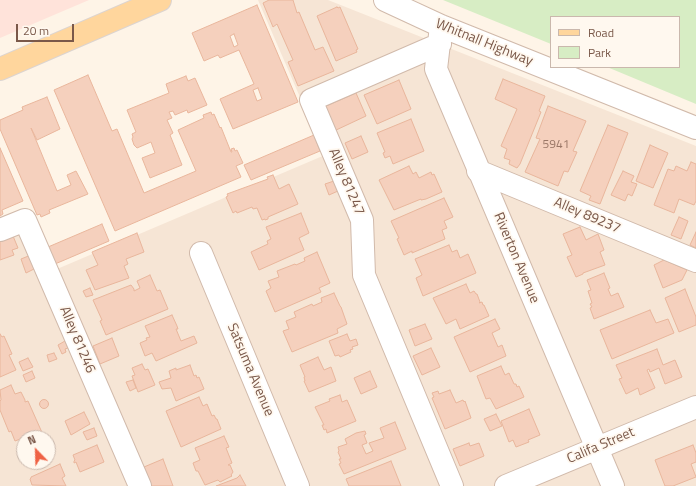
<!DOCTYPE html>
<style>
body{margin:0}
#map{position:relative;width:696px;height:486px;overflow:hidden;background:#fef4e7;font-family:"Titillium Web",sans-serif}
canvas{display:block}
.legend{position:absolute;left:550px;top:16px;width:130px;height:52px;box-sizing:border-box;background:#fff8ef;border:1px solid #cab8ad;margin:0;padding:5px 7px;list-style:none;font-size:12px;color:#7a5849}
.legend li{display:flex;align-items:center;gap:8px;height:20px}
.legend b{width:20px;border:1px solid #cab8ad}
.north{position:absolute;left:16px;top:430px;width:40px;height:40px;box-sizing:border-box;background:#fff8ef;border:1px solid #cab8ad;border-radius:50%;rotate:337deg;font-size:11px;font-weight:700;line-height:16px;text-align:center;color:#7a5849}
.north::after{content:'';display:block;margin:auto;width:14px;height:18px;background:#ef6245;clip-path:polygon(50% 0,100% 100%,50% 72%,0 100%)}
.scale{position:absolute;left:16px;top:24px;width:58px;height:18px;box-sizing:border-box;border:2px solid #7a5849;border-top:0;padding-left:5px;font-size:12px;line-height:14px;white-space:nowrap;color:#7a5849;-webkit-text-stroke:3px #fff8ef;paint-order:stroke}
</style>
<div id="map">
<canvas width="696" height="486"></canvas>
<ul class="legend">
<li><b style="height:5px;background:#ffd69d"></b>Road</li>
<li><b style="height:11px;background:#d7edc4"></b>Park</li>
</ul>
<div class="north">N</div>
<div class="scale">20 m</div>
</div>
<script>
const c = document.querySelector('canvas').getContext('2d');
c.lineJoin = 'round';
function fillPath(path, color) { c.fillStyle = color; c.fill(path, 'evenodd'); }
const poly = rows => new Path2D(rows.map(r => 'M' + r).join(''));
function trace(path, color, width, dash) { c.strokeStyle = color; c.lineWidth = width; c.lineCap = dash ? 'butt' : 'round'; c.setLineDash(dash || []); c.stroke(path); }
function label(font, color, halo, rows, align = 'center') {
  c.font = font + ' "Titillium Web",sans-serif'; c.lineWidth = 3.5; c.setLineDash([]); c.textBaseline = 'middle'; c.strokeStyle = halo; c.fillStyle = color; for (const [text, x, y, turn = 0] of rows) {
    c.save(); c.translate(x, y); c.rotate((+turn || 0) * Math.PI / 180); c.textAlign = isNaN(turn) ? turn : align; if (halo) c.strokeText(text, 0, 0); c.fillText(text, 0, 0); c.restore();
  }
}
const residential = poly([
 [258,0,328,0,696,146,696,486,0,486,0,236,22,227,43,275,325,155],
 [24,438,48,438,48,462,24,462]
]);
const commercial = poly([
 [0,0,89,0,0,38]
]);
const green = poly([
 [443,0,696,0,696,104,607,67,679,67,679,17,551,17,551,44]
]);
const building = poly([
 [269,0,293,0,297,13,299,12,315,50,323,47,334,71,298,86,288,62,293,60,277,24,273,27,263,3,269,0],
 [257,5,298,102,233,129,220,99,254,84,239,50,220,58,218,55,204,61,192,33,257,5],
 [234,34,238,45,234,47,230,36,234,34],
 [258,88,262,99,257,101,253,90,258,88],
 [337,7,338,8,340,7,358,49,356,50,357,52,336,61,317,16,337,7],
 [88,75,112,131,117,129,144,193,196,171,178,130,204,118,203,115,211,112,212,115,214,114,220,128,221,127,231,152,232,152,231,149,234,148,235,151,237,150,243,163,236,166,241,177,115,231,54,90,88,75],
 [186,76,188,81,195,78,207,105,188,113,187,110,175,115,173,111,169,112,172,118,167,120,173,133,170,135,182,165,150,178,142,158,155,153,151,142,137,148,134,145,132,139,133,137,132,134,136,132,127,110,169,93,166,84,186,76],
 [503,79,545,96,539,111,541,112,520,164,517,168,509,164,510,160,504,158,507,149,501,146,517,109,495,99,503,79],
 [399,80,411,109,377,124,364,95,399,80],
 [356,93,366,116,334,131,324,107,356,93],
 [47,97,60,129,37,140,31,128,57,191,71,185,67,175,76,171,88,194,49,210,50,213,41,217,40,214,37,215,0,129,0,120,23,110,22,107,47,97],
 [548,106,586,121,573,151,577,152,568,172,564,171,558,186,525,172,540,139,536,138,548,106],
 [411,119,424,151,393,164,390,156,385,158,383,153,385,152,377,133,411,119],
 [608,125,628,133,600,204,589,200,591,196,580,191,608,125],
 [314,135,320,151,251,180,244,165,314,135],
 [361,136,368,152,352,159,345,143,361,136],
 [650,145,668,153,653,188,636,181,650,145],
 [0,148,23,201,2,210,3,214,0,216,0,148],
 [691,162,696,164,696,201,694,205,679,199,674,213,654,205,668,169,674,171,676,166,687,171,691,162],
 [409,166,413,174,416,172,419,178,431,172,432,175,434,174,442,192,426,199,421,200,421,199,394,210,379,180,409,166],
 [623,171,634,176,631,182,637,184,632,196,628,194,625,201,611,195,623,171],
 [273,175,279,189,289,184,298,204,268,217,268,219,265,220,265,219,262,220,257,208,253,209,252,207,237,213,236,211,233,213,226,197,228,196,227,194,268,179,267,177,273,175],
 [334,181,338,191,329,195,325,184,334,181],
 [444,198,453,217,444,221,447,228,442,230,445,239,412,253,412,251,404,255,397,239,399,238,391,221,444,198],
 [301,213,309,233,299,238,304,250,259,270,251,252,268,244,267,241,271,239,266,227,301,213],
 [679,217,688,221,681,239,671,235,679,217],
 [102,224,109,241,55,264,48,247,102,224],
 [580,227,586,240,598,234,604,250,600,252,605,265,583,273,583,274,576,277,567,257,572,255,563,234,580,227],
 [696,232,696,248,690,245,696,232],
 [137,233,144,252,126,259,128,264,124,266,129,278,95,290,86,270,98,265,92,252,137,233],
 [13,236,18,248,12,250,14,255,0,260,0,241,13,236],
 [449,245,452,252,457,250,460,258,468,254,476,273,423,296,416,278,422,275,415,259,449,245],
 [317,252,330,283,319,288,321,292,275,312,266,291,271,288,268,281,279,277,277,271,295,264,296,265,305,261,304,258,317,252],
 [31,255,36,268,26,273,21,259,31,255],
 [664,260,687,270,682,280,663,288,654,265,664,260],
 [604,273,610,288,608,289,611,296,618,293,624,307,594,319,590,308,592,307,590,304,592,303,588,291,591,290,587,280,604,273],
 [150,275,157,291,160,290,168,309,106,335,100,321,102,320,93,300,131,285,134,289,134,291,140,288,137,281,150,275],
 [466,284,470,293,474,291,476,294,477,294,480,302,479,303,482,302,483,305,484,305,489,316,460,329,456,319,446,324,433,298,466,284],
 [90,288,93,295,86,297,83,291,90,288],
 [685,289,696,317,696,325,679,332,665,298,685,289],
 [334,293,340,306,341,307,347,324,337,329,338,333,292,352,283,331,289,329,286,321,296,317,294,312,312,304,313,306,322,302,321,298,334,293],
 [650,310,656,323,668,319,674,333,612,359,600,330,650,310],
 [172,315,177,326,178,329,176,329,181,341,194,336,197,343,156,361,152,353,145,356,140,343,147,340,146,338,150,337,145,326,172,315],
 [495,319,500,329,492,333,498,347,502,345,506,356,470,372,454,337,495,319],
 [425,324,432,339,415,346,409,330,425,324],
 [0,334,2,337,4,336,12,354,9,355,16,370,0,377,0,334],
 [347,334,350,341,356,339,358,345,352,347,353,349,350,350,351,352,340,357,339,355,335,356,329,341,347,334],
 [112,338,119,356,100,364,93,346,112,338],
 [65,341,68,348,65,349,66,352,62,354,58,345,65,341],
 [431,348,440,367,422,375,413,356,431,348],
 [657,349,663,365,675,360,682,377,665,384,659,368,650,372,649,369,647,370,655,388,640,395,638,388,626,394,619,379,622,378,616,365,657,349],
 [54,353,57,359,49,362,47,355,54,353],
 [318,357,324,370,331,367,336,381,309,392,304,381,305,381,304,377,305,377,300,365,318,357],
 [28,358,33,367,23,371,19,362,28,358],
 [142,364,145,370,148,369,155,385,138,392,132,376,135,375,132,368,142,364],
 [190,365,194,376,196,375,197,378,199,377,204,389,176,401,171,388,162,389,159,382,171,378,169,371,176,368,176,370,190,365],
 [501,366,505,375,509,373,514,384,516,384,517,387,519,386,524,397,496,409,490,398,486,399,477,376,501,366],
 [32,371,35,378,26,382,23,375,32,371],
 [370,371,377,387,361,394,354,378,370,371],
 [133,380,136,388,130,391,126,382,133,380],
 [11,385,15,394,21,392,25,400,25,402,28,401,44,437,42,438,24,438,24,440,23,438,15,441,11,431,9,432,0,410,0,401,1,400,0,390,11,385],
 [450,390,456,403,463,400,464,402,465,401,471,418,445,429,432,398,434,397,432,393,438,391,439,394,450,390],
 [340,395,342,402,347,400,356,421,327,433,326,429,324,430,322,425,324,425,315,407,330,401,329,399,340,395],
 [199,397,203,406,207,404,212,416,214,415,216,419,217,419,221,429,181,447,166,411,199,397],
 '39.5 404a4.5 4.5 0 1 1 9 0a4.5 4.5 0 1 1-9 0Z',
 [529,409,540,435,528,440,529,442,516,447,513,440,509,442,501,421,529,409],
 [84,412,90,424,71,435,65,421,84,412],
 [496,414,502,426,490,431,484,419,496,414],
 [395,422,406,449,344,474,339,464,341,463,339,459,341,459,338,452,339,451,338,447,347,444,345,439,356,433,365,431,366,434,364,435,367,443,362,445,366,454,373,451,369,443,384,438,380,428,395,422],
 [94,428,97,436,87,440,83,432,94,428],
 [224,436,229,447,226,448,232,463,228,465,230,465,233,472,231,475,232,476,220,482,218,480,205,485,198,471,196,471,193,463,200,460,195,448,224,436],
 [469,443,470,446,479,443,484,456,460,466,453,449,469,443],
 [97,445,104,462,80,472,76,462,74,463,74,461,75,460,73,455,97,445],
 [693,445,696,453,696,462,691,464,696,477,673,486,665,486,655,460,693,445],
 [163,459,173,486,149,486,148,483,150,482,144,467,163,459],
 [391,461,401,486,349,486,346,479,391,461],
 [60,464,65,476,62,478,66,486,32,485,30,479,31,478,31,477,60,464],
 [240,475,246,486,216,486,237,478,240,475]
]);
const minor = poly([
 [385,0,441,26,696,128],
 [441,26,436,69,613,486],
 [440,44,311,100,362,220,364,275,452,486],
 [478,171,696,261],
 [0,230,25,220,140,486],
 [201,253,298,486],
 [506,486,696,407]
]);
const major = poly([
 [0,69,160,0]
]);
const numberNames = [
 ["5941",556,145]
];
const streetNames = [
 ["Whitnall Highway",484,43,22],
 ["Alley 81247",346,182,67],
 ["Alley 89237",587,216,23],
 ["Riverton Avenue",516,258,67],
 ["Alley 81246",77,340,67],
 ["Satsuma Avenue",250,370,67],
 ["Califa Street",601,446,-23]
];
fillPath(residential, '#f6e5d5');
fillPath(commercial, '#ffe3da');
fillPath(green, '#d7edc4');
fillPath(building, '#f5d0bd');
trace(building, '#e9b69c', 1);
trace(minor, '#d1baab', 24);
trace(major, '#dcd4d0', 24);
trace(minor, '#fff', 22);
trace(major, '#ffd69d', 22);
label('12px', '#997666', null, numberNames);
label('14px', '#7a5849', '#fff8ef', streetNames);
</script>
